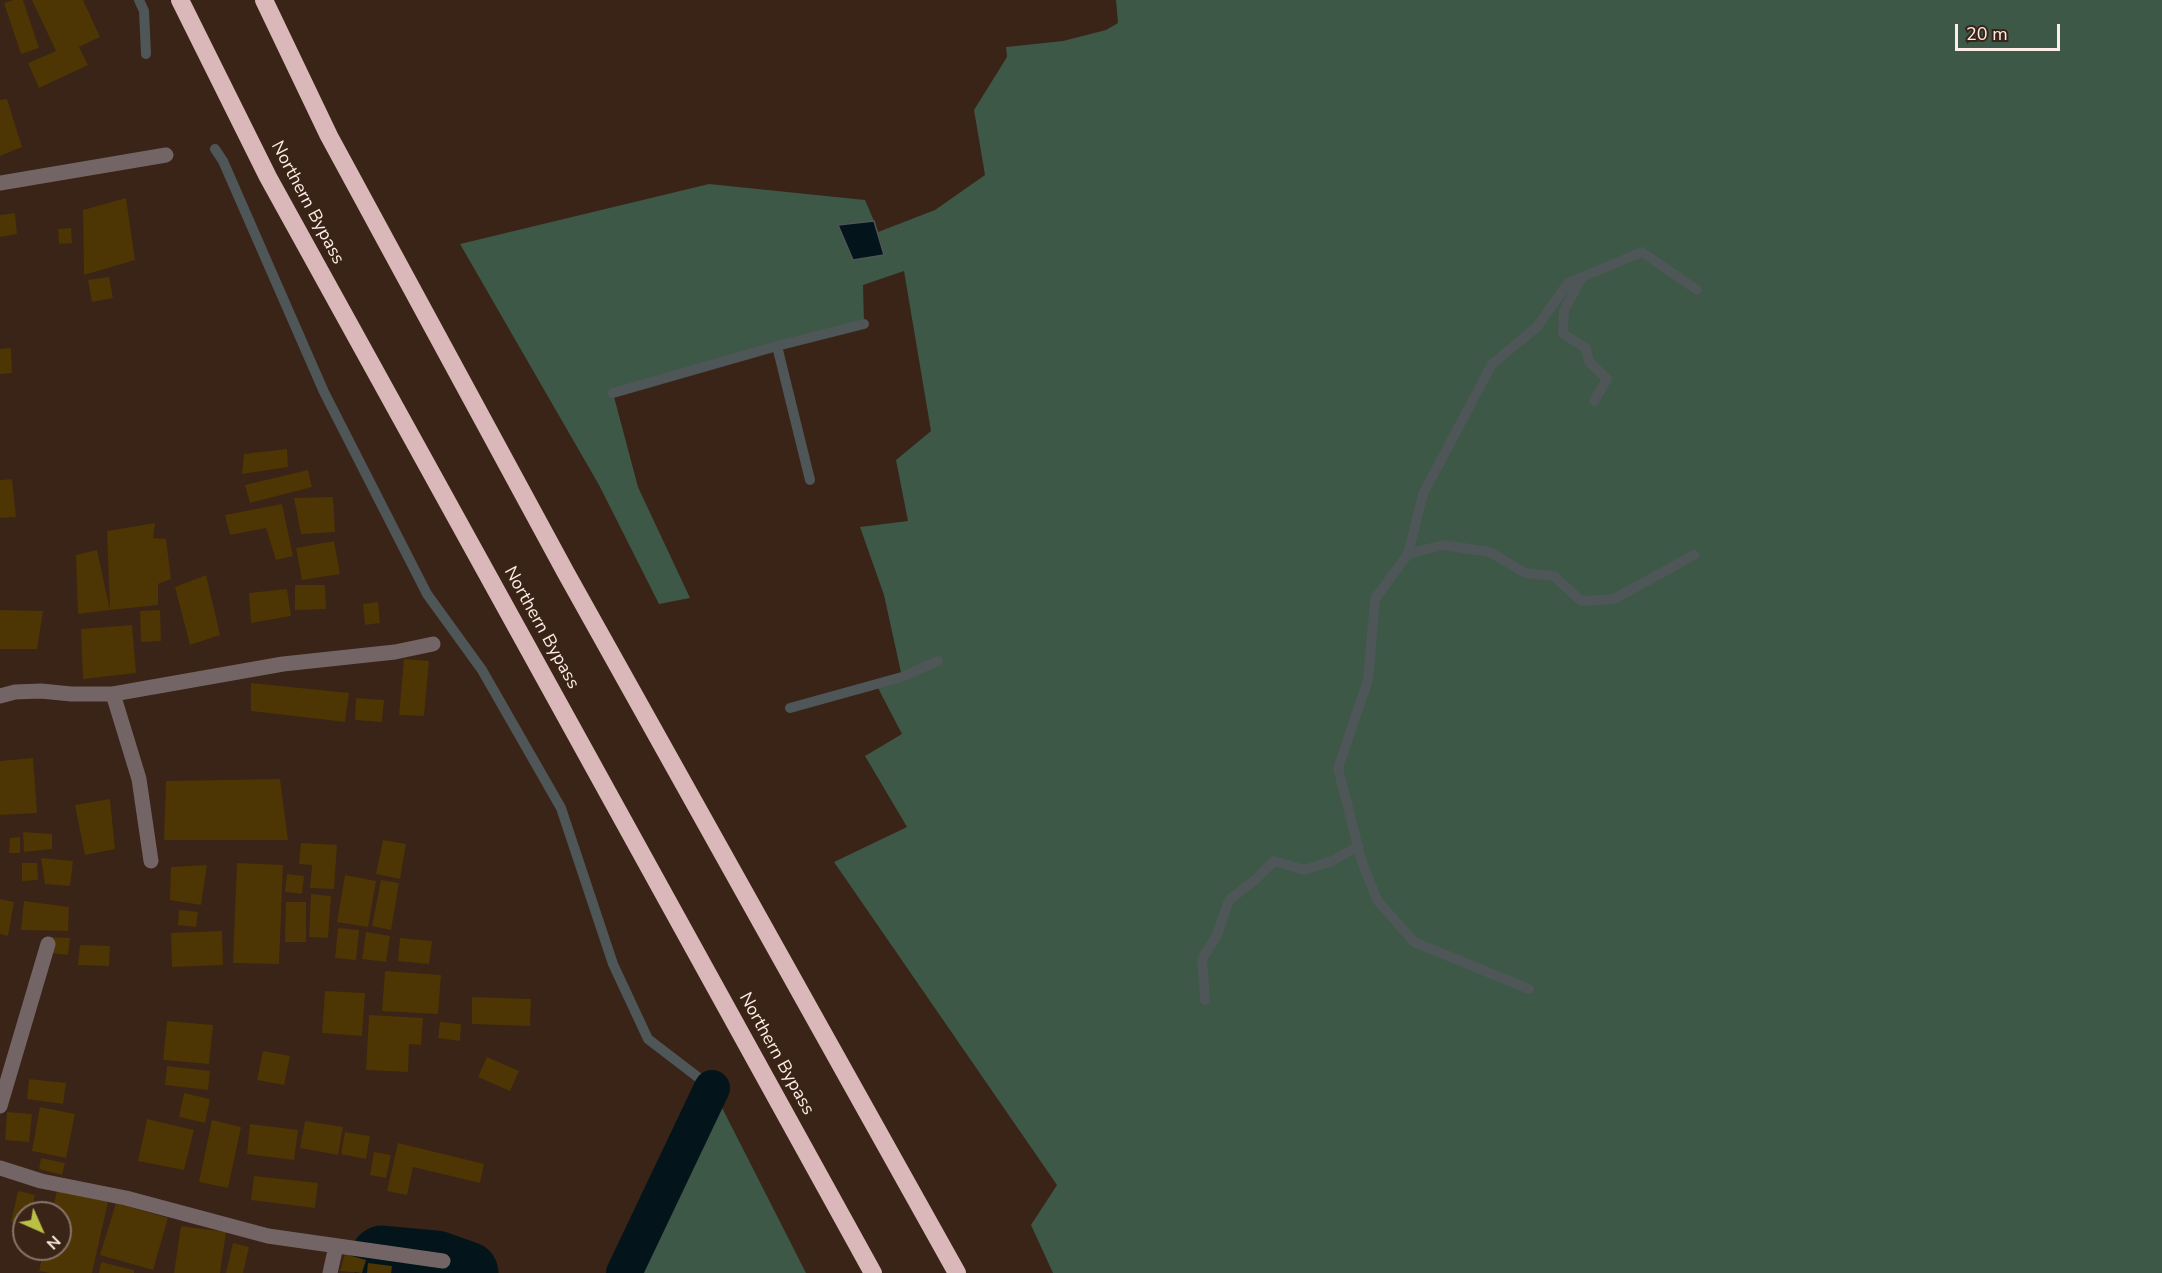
<!DOCTYPE html>
<style>
body{margin:0}
#map{position:relative;width:2162px;height:1273px;overflow:hidden;background:#3a2317;font-family:"Nunito Sans",sans-serif}
canvas{display:block}
.north{position:absolute;left:12px;top:1201px;width:60px;height:60px;box-sizing:border-box;background:#3a2317;border:2px solid #88746a;border-radius:50%;rotate:135deg;font-size:16px;font-weight:700;line-height:24px;text-align:center;color:#feede6}
.north::after{content:'';display:block;margin:auto;width:21px;height:27px;background:#bac046;clip-path:polygon(50% 0,100% 100%,50% 72%,0 100%)}
.scale{position:absolute;left:1955px;top:24px;width:105px;height:27px;box-sizing:border-box;border:3px solid #feede6;border-top:0;padding-left:8px;font-size:18px;line-height:21px;white-space:nowrap;color:#feede6;-webkit-text-stroke:4px #3a2317;paint-order:stroke}
</style>
<div id="map">
<canvas width="2162" height="1273"></canvas>
<div class="north">N</div>
<div class="scale">20 m</div>
</div>
<script>
const c = document.querySelector('canvas').getContext('2d');
c.lineJoin = 'round';
function fillPath(path, color) { c.fillStyle = color; c.fill(path, 'evenodd'); }
const poly = rows => new Path2D(rows.map(r => 'M' + r).join(''));
function trace(path, color, width, dash) { c.strokeStyle = color; c.lineWidth = width; c.lineCap = dash ? 'butt' : 'round'; c.setLineDash(dash || []); c.stroke(path); }
function label(font, color, halo, rows, align = 'center') {
  c.font = font + ' "Nunito Sans",sans-serif'; c.lineWidth = 6; c.setLineDash([]); c.textBaseline = 'middle'; c.strokeStyle = halo; c.fillStyle = color; for (const [text, x, y, turn = 0] of rows) {
    c.save(); c.translate(x, y); c.rotate((+turn || 0) * Math.PI / 180); c.textAlign = isNaN(turn) ? turn : align; if (halo) c.strokeText(text, 0, 0); c.fillText(text, 0, 0); c.restore();
  }
}
const green = poly([
 [1116,0,2162,0,2162,1273,1053,1273,1031,1225,1057,1185,834,862,907,827,865,756,902,734,878,688,902,677,884,595,860,527,908,521,896,460,931,431,904,271,863,285,864,324,777,346,613,393,638,487,690,598,659,604,599,485,460,244,709,184,865,200,874,221,839,225,884,254,878,232,935,210,985,175,974,110,1007,57,1006,47,1063,41,1106,30,1118,23],
 [712,1088,806,1273,633,1273]
]);
const water = poly([
 [874,221,884,255,853,260,838,225,874,221]
]);
const stream = poly([
 [139,0,144,11,146,54],
 [215,149,223,161,324,392,427,594,482,670,561,808,613,964,648,1039,712,1088],
 [1582,277,1564,310,1563,334,1586,348,1589,362,1607,379,1594,401],
 [777,346,810,480],
 [613,393,777,346,864,324],
 [1408,554,1443,545,1490,552,1525,573,1554,576,1581,601,1614,599,1694,555],
 [790,708,902,677,938,661],
 [1529,989,1414,942,1377,900,1361,859,1338,768,1368,680,1375,599,1408,554,1423,494,1492,364,1537,327,1568,283,1642,252,1697,290],
 [1205,1000,1202,959,1217,935,1229,900,1255,880,1274,861,1304,870,1332,861,1358,846]
]);
const canal = poly([
 [624,1273,712,1088]
]);
const river = poly([
 [382,1257,436,1262,467,1273]
]);
const building = poly([
 [13,0,23,0,39,48,21,54,4,3],
 [32,0,83,0,100,37,79,47,88,65,39,88,28,63,56,51],
 [7,99,22,147,0,156,0,100],
 [126,198,135,260,84,275,83,210],
 [15,213,17,234,0,237,0,215],
 [71,228,72,243,59,244,58,229],
 [109,277,113,298,92,302,88,280],
 [11,348,12,373,0,374,0,349],
 [287,449,288,467,242,474,244,454],
 [308,470,312,487,250,503,245,485],
 [12,479,16,517,0,518,0,480],
 [333,497,335,532,301,534,294,498],
 [282,504,293,556,276,560,266,528,230,535,225,515],
 [155,523,153,538,166,539,171,579,158,584,158,605,110,610,107,531],
 [334,541,340,574,302,580,296,548],
 [97,550,110,610,78,614,76,555],
 [206,575,220,635,190,645,175,587],
 [295,585,325,585,326,609,295,610],
 [287,589,291,616,251,623,249,593],
 [378,602,380,623,365,625,363,604],
 [0,610,43,611,37,649,0,649],
 [160,610,161,641,141,642,140,611],
 [132,625,136,673,83,679,81,629],
 [404,659,429,661,424,716,399,715],
 [251,683,349,693,345,722,251,711],
 [356,698,384,700,382,722,355,720],
 [33,758,37,813,0,815,0,761],
 [280,779,288,840,164,840,166,781],
 [110,799,115,849,85,855,75,805],
 [23,832,52,834,52,849,24,852],
 [20,837,20,853,9,853,10,838],
 [383,840,406,844,400,879,376,874],
 [301,843,337,845,334,889,310,888,312,865,299,864],
 [41,858,73,861,70,886,45,884],
 [22,863,37,863,38,880,22,881],
 [237,863,283,865,279,964,233,963],
 [207,865,201,905,170,900,171,867],
 [287,874,304,876,302,894,285,892],
 [345,875,376,881,368,927,337,922],
 [381,880,399,883,391,930,372,926],
 [311,894,331,896,328,938,309,937],
 [0,899,14,902,8,936,0,934],
 [24,901,69,907,68,931,21,930],
 [286,902,306,902,306,942,285,942],
 [179,910,198,912,196,927,178,925],
 [338,928,359,930,356,960,335,958],
 [222,931,223,965,172,967,171,933],
 [366,932,390,936,386,962,362,959],
 [52,937,70,938,68,955,50,953],
 [400,938,432,941,429,964,398,961],
 [80,945,110,946,109,966,78,965],
 [385,971,441,975,438,1014,382,1011],
 [325,991,365,993,362,1036,322,1033],
 [472,997,531,999,530,1026,472,1024],
 [369,1015,423,1018,421,1045,409,1044,408,1072,366,1070],
 [167,1021,213,1025,209,1064,163,1060],
 [440,1022,461,1024,460,1041,438,1038],
 [263,1051,290,1056,284,1085,257,1080],
 [487,1057,519,1071,510,1091,478,1077],
 [167,1066,210,1071,208,1090,165,1085],
 [29,1079,66,1083,63,1104,27,1099],
 [184,1093,210,1099,205,1123,179,1117],
 [40,1107,75,1114,66,1158,32,1151],
 [7,1112,32,1114,29,1142,5,1140],
 [147,1119,194,1130,184,1170,138,1161],
 [212,1120,241,1127,228,1188,199,1182],
 [305,1121,343,1127,338,1155,300,1148],
 [250,1124,298,1130,294,1160,247,1154],
 [345,1132,370,1136,366,1159,341,1154],
 [398,1143,484,1164,480,1183,413,1167,407,1195,387,1191],
 [374,1152,391,1155,386,1178,370,1175],
 [41,1158,65,1163,62,1175,39,1169],
 [254,1176,318,1183,315,1208,251,1200],
 [18,1191,35,1195,31,1213,24,1213,24,1225,11,1222],
 [57,1191,108,1202,92,1273,50,1273,39,1271,44,1249,60,1249,60,1213,52,1213],
 [116,1203,168,1218,153,1270,100,1255],
 [181,1226,226,1232,220,1273,174,1273],
 [233,1243,249,1247,243,1273,226,1273],
 [345,1254,366,1260,362,1273,340,1271],
 [101,1262,134,1270,134,1273,99,1273],
 [368,1263,392,1266,391,1273,367,1273]
]);
const street = poly([
 [0,183,166,155],
 [113,694,139,779,151,861],
 [0,696,15,692,41,691,71,694,113,694,283,664,395,652,433,644],
 [0,1106,48,944],
 [0,1168,41,1181,126,1198,268,1236,443,1261],
 [330,1273,336,1246]
]);
const highway = poly([
 [180,0,268,177,873,1273],
 [264,0,329,136,566,573,957,1273]
]);
const streetNames = [
 ["Northern Bypass",307,203,62],
 ["Northern Bypass",541,628,61],
 ["Northern Bypass",776,1054,61]
];
fillPath(green, '#3d5846');
fillPath(water, '#03151a');
trace(water, '#4e5657', 1.5);
trace(stream, '#4e5657', 10);
trace(canal, '#03151a', 36);
trace(river, '#03151a', 63);
fillPath(building, '#4d3504');
trace(street, '#736565', 15);
trace(highway, '#dab7b8', 18);
label('18px', '#feede6', '#3a2317', streetNames);
</script>
